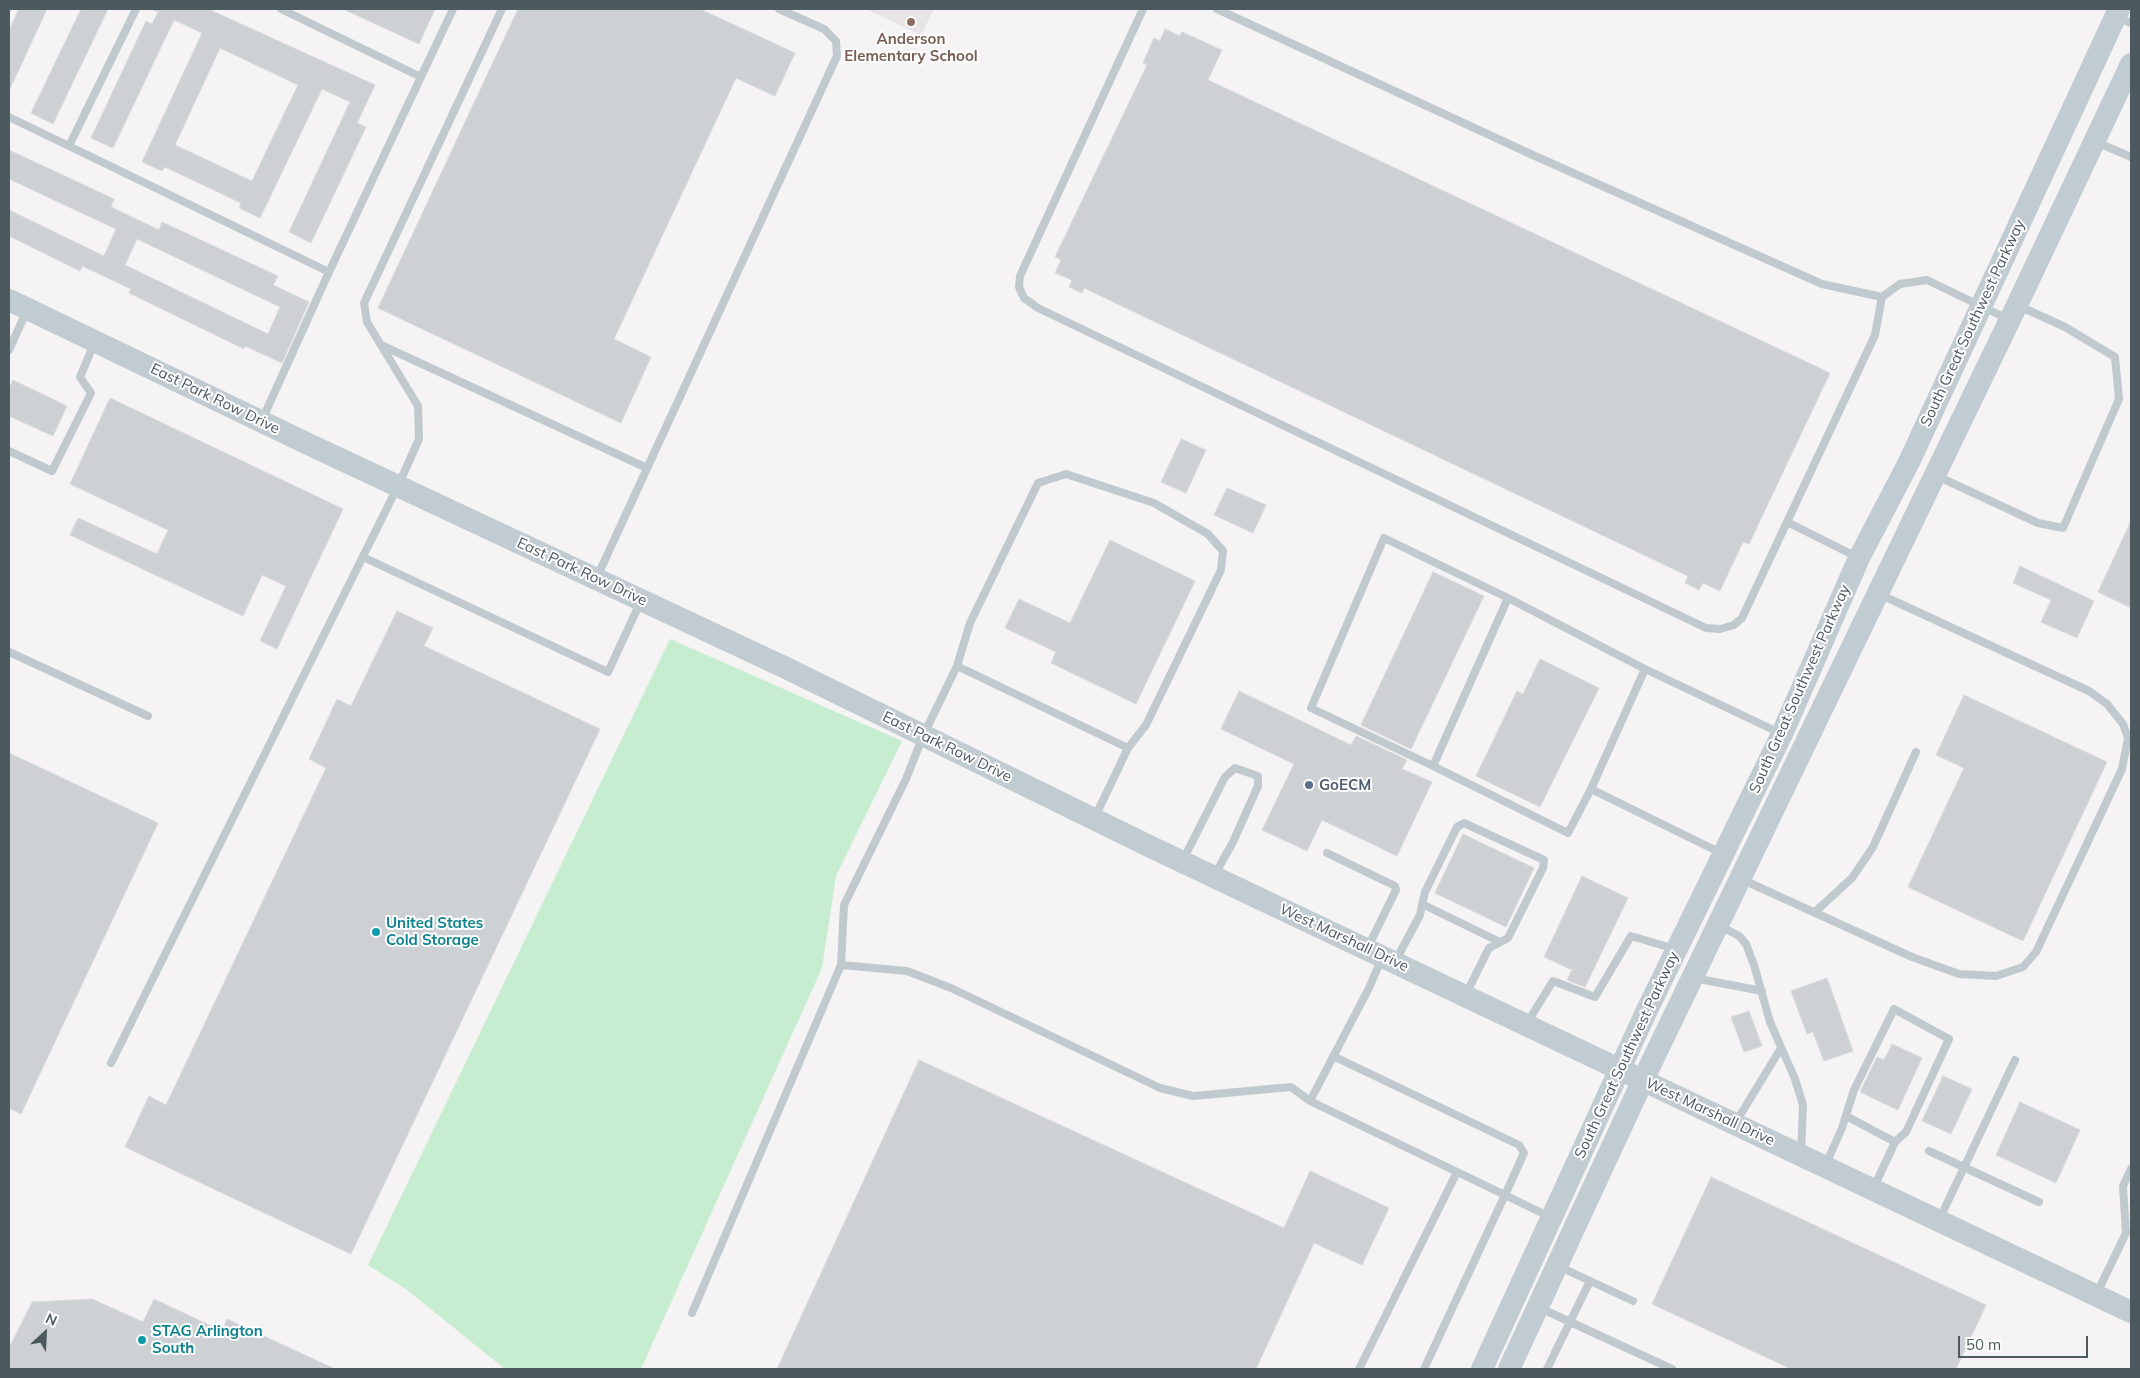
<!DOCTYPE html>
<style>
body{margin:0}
#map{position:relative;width:2140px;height:1378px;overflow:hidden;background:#f5f3f3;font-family:Mulish,sans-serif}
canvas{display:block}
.frame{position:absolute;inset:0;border:10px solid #4c595f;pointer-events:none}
.north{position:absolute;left:20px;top:1308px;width:50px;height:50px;-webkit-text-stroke:4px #fff;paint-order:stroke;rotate:25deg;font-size:14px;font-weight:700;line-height:20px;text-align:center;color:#4c595f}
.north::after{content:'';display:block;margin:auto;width:18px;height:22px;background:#4c595f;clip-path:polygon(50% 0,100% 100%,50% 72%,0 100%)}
.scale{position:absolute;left:1958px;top:1336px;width:130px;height:22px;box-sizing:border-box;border:2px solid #4c595f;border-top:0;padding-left:6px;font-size:15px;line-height:18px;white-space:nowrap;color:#4c595f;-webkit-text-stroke:4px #fff;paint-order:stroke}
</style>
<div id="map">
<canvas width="2140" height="1378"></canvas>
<div class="frame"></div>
<div class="north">N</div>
<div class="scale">50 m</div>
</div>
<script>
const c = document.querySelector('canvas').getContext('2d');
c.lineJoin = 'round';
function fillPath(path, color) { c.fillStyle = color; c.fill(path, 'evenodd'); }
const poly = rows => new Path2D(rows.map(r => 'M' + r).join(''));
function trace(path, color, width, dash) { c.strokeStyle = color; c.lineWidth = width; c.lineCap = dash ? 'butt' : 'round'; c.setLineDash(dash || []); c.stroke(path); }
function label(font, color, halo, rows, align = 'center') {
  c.font = font + ' Mulish,sans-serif'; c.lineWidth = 4; c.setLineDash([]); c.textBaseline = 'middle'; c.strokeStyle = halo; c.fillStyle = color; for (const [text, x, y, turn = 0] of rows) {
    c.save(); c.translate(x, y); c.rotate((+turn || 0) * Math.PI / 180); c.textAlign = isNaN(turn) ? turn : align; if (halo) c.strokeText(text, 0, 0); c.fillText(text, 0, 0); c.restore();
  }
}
const education = poly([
 [866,9,934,9,921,35]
]);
const green = poly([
 [670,639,902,741,836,876,822,968,641,1369,505,1369,407,1290,368,1265]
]);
const building = poly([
 [19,9,47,9,9,91,9,30,19,9],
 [81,9,108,9,53,124,31,113,81,9],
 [151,9,208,9,375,85,357,123,366,127,311,243,289,232,350,102,322,89,260,218,239,208,241,203,165,167,162,171,142,162,202,33,174,20,113,148,91,138,146,21,152,24,158,12,151,9],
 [220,48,298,85,252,181,175,145,220,48],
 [343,9,435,9,419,44,343,9],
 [518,9,700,9,795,53,775,96,736,78,614,339,651,357,621,423,378,308,518,9],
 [1165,29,1180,36,1182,32,1222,50,1208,80,1830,373,1749,544,1743,542,1720,591,1703,583,1699,590,1685,583,1688,576,1084,288,1082,293,1069,287,1072,280,1055,273,1061,260,1055,257,1147,65,1143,63,1154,38,1160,41,1165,29],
 [9,150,114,199,111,207,159,230,162,222,278,276,273,285,309,302,282,363,245,346,244,349,129,293,131,289,82,266,80,271,9,236,9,210,104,256,116,229,9,179,9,150],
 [137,239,280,307,268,334,125,265,137,239],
 [13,380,67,406,53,436,9,416,9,389,13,380],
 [110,398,343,509,277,649,260,641,286,586,262,575,243,616,70,535,78,518,157,554,168,530,70,484,110,398],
 [1181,439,1206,450,1186,493,1161,482,1181,439],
 [1227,488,1266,505,1253,533,1214,515,1227,488],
 [2131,521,2131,608,2098,592,2131,521],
 [1110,540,1195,581,1136,704,1051,663,1056,652,1005,628,1019,599,1070,623,1110,540],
 [2020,566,2094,601,2077,638,2041,622,2051,600,2013,583,2020,566],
 [1433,572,1484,596,1411,749,1361,725,1433,572],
 [397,611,433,628,424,646,600,729,351,1254,125,1147,149,1096,166,1105,326,768,309,759,337,699,351,706,397,611],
 [1540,659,1599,688,1540,807,1476,776,1517,691,1523,694,1540,659],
 [1239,691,1351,745,1356,736,1407,760,1402,769,1432,782,1397,856,1322,820,1307,851,1262,830,1294,764,1221,729,1239,691],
 [1964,695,2107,762,2023,941,1908,887,1964,768,1936,755,1964,695],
 [9,753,158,823,21,1114,9,1108,9,753],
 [1463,834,1534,868,1506,927,1435,893,1463,834],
 [1582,876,1628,898,1585,987,1567,980,1572,970,1544,957,1582,876],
 [1827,978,1853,1051,1824,1061,1813,1032,1807,1034,1791,991,1827,978],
 [1749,1011,1762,1046,1744,1052,1731,1017,1749,1011],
 [1892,1044,1922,1058,1898,1110,1860,1092,1877,1057,1884,1060,1892,1044],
 [919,1060,1284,1228,1310,1171,1389,1208,1362,1265,1314,1243,1256,1369,777,1369,919,1060],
 [1943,1076,1972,1089,1951,1134,1922,1121,1943,1076],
 [2020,1102,2080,1130,2056,1183,1996,1155,2020,1102],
 [1711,1177,1986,1305,1956,1369,1791,1369,1652,1304,1711,1177],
 [92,1299,143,1322,154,1299,222,1331,227,1319,335,1369,9,1369,9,1348,32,1302,92,1299]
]);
const lane = poly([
 [281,9,421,77],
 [1143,9,1020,276,1019,287,1024,298,1038,308,1706,628,1720,629,1734,625,1742,618,1787,522],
 [1217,9,1535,156,1822,284,1882,297],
 [2117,17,2131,23],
 [9,117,329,272,262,420],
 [2096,142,2131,157],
 [69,146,136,9],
 [329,272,453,9],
 [381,345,647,468],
 [9,350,27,310],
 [9,451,52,471,91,393,80,377,94,344],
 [1937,476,2038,523,2063,528,2119,399,2115,357,2065,327,2019,306],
 [363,557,608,672,640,603],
 [1857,557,1787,522,1875,335,1882,297,1900,284,1927,280,2008,319],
 [597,577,837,56,836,41,824,29,779,9],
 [1508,598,1433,766,1568,833,1591,789,1645,669],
 [9,652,148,716],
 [957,666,970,623,1038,483,1066,474,1154,503,1208,534,1223,551,1221,570,1146,725,1128,748],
 [1433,766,1311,708,1384,538,1508,598,1645,669,1780,733],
 [1591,789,1721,853],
 [1095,817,1128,748,957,666,923,736,906,779,844,905,841,965,907,971,951,988,1160,1088,1193,1096,1291,1087,1310,1101,1505,1195,1524,1153,1519,1145,1333,1056],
 [1327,853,1395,886,1396,890,1368,947],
 [1183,860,1225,777,1235,768,1258,776,1258,786,1233,842,1214,876],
 [1741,879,1912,957,1959,974,1996,976,2023,967,2036,952,2122,769,2128,738,2123,724,2107,704,2089,691,1879,594],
 [1422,904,1500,942],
 [1815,912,1852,878,1873,847,1916,752],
 [1720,926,1739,936,1746,944,1754,965,1770,1022,1795,1079,1803,1105,1801,1152],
 [1396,960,1420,915,1425,892,1457,827,1464,823,1544,860,1543,868,1508,938,1489,948,1466,994],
 [1694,978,1762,991],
 [1527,1023,1553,981,1595,997,1631,936,1675,949],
 [111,1063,398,486,419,439,418,406,367,322,364,303,502,9],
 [1310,1101,1369,988,1381,960],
 [1846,1116,1895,1142,1874,1187],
 [1736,1122,1781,1048],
 [1929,1151,2039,1202],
 [1826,1164,1842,1128,1854,1090,1894,1009,1949,1039,1906,1132,1895,1142],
 [1940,1218,2015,1060],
 [1558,1266,1633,1301],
 [2097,1293,2126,1233,2123,1186,2131,1169],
 [1540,1308,1672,1369],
 [692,1313,841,965],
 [1359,1369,1457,1172],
 [1424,1369,1505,1195,1550,1217],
 [1547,1369,1590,1281]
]);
const secondary = poly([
 [9,300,306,443,784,667,1153,848,2131,1312],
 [1482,1369,1647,1010,1782,734,1859,558,1909,462,2119,9],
 [1509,1369,1643,1080,2017,305,2131,64]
]);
const markers = [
 [911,22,5,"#8d6e63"],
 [1309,785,5,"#5c6f8a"],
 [376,932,5,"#0f9aa8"],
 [142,1340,5,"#0f9aa8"]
];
const educationNames = [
 ["Anderson",911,39],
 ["Elementary School",911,56]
];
const streetNames = [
 ["South Great Southwest Parkway",1973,323,-65],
 ["East Park Row Drive",215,399,26],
 ["East Park Row Drive",582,572,25],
 ["South Great Southwest Parkway",1800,689,-66],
 ["East Park Row Drive",947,747,26],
 ["West Marshall Drive",1344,938,25],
 ["South Great Southwest Parkway",1627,1055,-65],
 ["West Marshall Drive",1710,1112,25]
];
const serviceNames = [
 ["GoECM",1319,785]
];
const cultureNames = [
 ["United States",386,923],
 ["Cold Storage",386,940],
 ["STAG Arlington",152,1331],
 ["South",152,1348]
];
fillPath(education, '#e6e4e5');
fillPath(green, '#c7edd0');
fillPath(building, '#cdd1d4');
trace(building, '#d8dadd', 1);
trace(lane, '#c0c9ce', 8);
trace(secondary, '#c1ccd2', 22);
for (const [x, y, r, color] of markers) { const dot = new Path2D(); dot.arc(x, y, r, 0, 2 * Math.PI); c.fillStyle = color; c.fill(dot); trace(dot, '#fff', 2); }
label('bold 15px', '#785e54', '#fff', educationNames);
label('15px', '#4c595f', '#fff', streetNames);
label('bold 15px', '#4e5e75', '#fff', serviceNames, 'left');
label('bold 15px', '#0d838f', '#fff', cultureNames, 'left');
</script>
